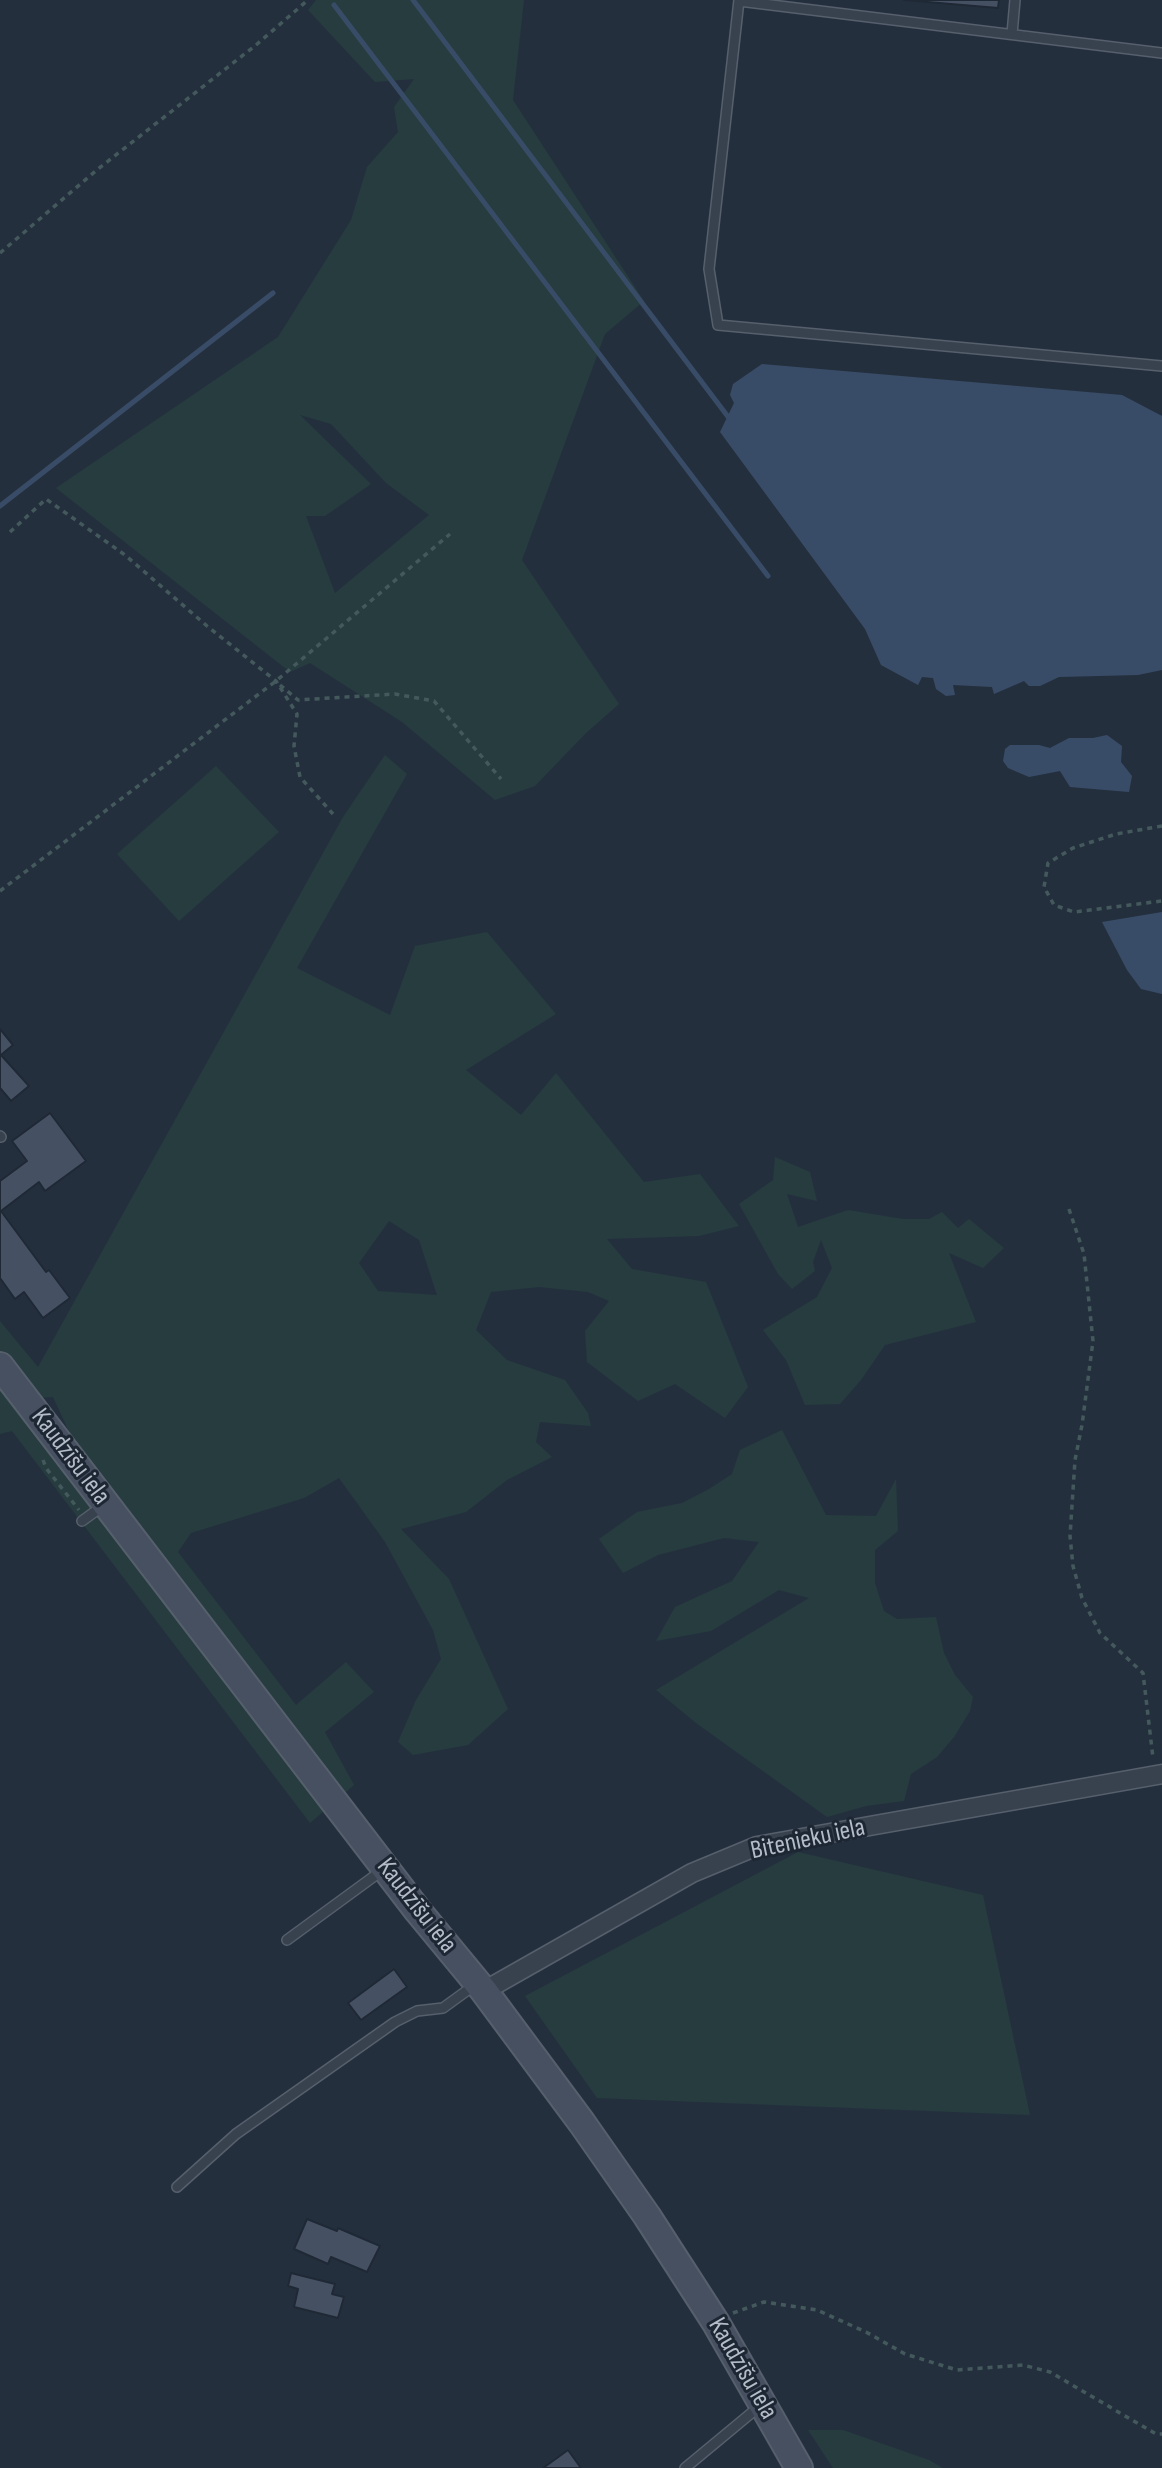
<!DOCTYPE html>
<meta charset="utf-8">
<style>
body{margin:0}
canvas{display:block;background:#242f3e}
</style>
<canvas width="1162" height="2468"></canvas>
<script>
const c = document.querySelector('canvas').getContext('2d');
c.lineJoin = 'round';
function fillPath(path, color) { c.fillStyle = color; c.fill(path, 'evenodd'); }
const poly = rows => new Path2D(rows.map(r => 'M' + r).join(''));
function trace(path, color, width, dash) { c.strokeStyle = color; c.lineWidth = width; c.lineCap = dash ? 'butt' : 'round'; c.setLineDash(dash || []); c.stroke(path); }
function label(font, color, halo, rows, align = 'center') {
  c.font = font + ' "Sofia Sans Condensed",sans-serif'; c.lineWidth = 6; c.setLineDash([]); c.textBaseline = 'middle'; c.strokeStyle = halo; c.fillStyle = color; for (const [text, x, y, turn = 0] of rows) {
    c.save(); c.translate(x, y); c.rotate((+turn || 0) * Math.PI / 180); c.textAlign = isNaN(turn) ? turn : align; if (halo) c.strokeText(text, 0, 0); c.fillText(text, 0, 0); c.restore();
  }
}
const green = poly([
 [316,0,524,0,513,100,644,301,605,334,522,560,619,704,585,734,535,786,495,800,402,722,310,663,290,672,56,488,278,337,351,220,367,167,398,132,394,107,414,79,375,82,308,10],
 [300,415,331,424,386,483,429,515,335,593,306,516,325,516,371,484],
 [385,755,407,774,297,968,390,1015,415,946,487,932,556,1014,466,1070,521,1115,556,1073,644,1182,700,1174,739,1226,699,1236,607,1239,632,1269,706,1282,748,1387,725,1418,675,1384,638,1401,587,1362,585,1331,609,1301,588,1292,539,1287,491,1292,476,1330,507,1360,565,1380,588,1413,591,1426,540,1422,536,1442,552,1457,507,1480,466,1512,401,1529,449,1579,508,1709,468,1745,413,1755,398,1742,416,1700,441,1659,433,1630,385,1542,339,1478,304,1498,191,1533,178,1552,296,1705,346,1662,374,1692,325,1732,354,1785,310,1823,12,1431,0,1434,0,1321,38,1367,343,817],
 [389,1221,419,1240,437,1295,378,1291,359,1263],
 [53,1397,72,1438,60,1459,20,1399],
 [216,766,279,832,179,921,117,854],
 [775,1157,810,1172,817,1201,787,1194,798,1227,848,1210,903,1219,929,1219,942,1212,958,1228,969,1219,1004,1248,983,1268,949,1253,976,1322,885,1345,861,1380,840,1404,805,1405,786,1360,763,1330,817,1297,832,1268,821,1240,813,1262,815,1271,792,1289,778,1274,739,1204,773,1180],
 [782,1430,826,1515,876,1516,896,1479,898,1531,875,1550,875,1583,884,1611,897,1619,936,1617,944,1653,955,1675,973,1697,970,1711,954,1737,937,1757,911,1774,904,1801,866,1806,827,1817,696,1723,656,1690,809,1598,779,1590,711,1631,656,1641,675,1607,732,1581,759,1542,724,1538,658,1555,623,1573,599,1539,637,1512,682,1503,709,1489,732,1474,740,1450],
 [798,1852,983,1895,1030,2115,597,2098,525,1996],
 [808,2430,843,2430,929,2460,943,2468,833,2468]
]);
const water = poly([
 [762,364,1122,395,1162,416,1162,670,1138,675,1059,677,1040,686,1029,686,1024,681,994,694,992,687,953,685,955,695,946,696,936,689,933,678,922,677,918,685,881,665,865,629,720,432,734,403,730,395,733,384],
 [1107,735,1122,746,1121,762,1132,776,1129,792,1070,787,1060,771,1029,777,1008,768,1003,761,1005,749,1010,745,1039,745,1050,748,1069,738,1093,738],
 [1162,912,1162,994,1141,989,1127,970,1102,922]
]);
const stream = poly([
 [413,0,732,422],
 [334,5,768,576],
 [0,506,273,293]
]);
const building = poly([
 [904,0,999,0,998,8,904,0],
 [0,1029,13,1045,1,1055,29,1086,11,1101,0,1088,0,1029],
 [50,1113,86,1161,45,1191,39,1182,1,1211,46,1272,49,1270,70,1298,43,1318,24,1292,15,1299,0,1278,0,1181,27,1161,12,1141,50,1113],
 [394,1969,407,1987,361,2020,348,2003,394,1969],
 [307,2219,337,2231,338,2228,380,2246,367,2272,331,2257,328,2264,294,2249,307,2219],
 [291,2273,335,2284,332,2294,344,2297,338,2318,294,2307,298,2289,288,2286,291,2273],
 [568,2450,581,2468,543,2468,568,2450]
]);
const path = poly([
 [0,253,98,169,256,45,308,0],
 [10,532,46,499,125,555,207,626,276,681,297,714,294,746,300,777,333,814],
 [280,685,298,700,395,694,434,701,501,779],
 [1162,826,1116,834,1073,848,1048,863,1044,887,1054,905,1074,912,1162,901],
 [0,891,276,681,450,534],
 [1069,1209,1084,1254,1093,1341,1082,1425,1075,1460,1070,1536,1073,1566,1082,1598,1100,1633,1143,1673,1153,1758],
 [43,1460,46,1468,79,1510],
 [733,2313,764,2302,817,2310,866,2332,905,2354,957,2370,1023,2365,1050,2372,1156,2434,1162,2434]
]);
const lane = poly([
 [739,0,709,269,718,325,1162,366],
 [739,1,1162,53],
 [1012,34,1015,0],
 [0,1136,1,1137],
 [82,1521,104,1505],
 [287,1940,384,1869],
 [177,2187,236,2134,395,2022,417,2011,443,2008,476,1984],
 [685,2468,761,2405]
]);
const street = poly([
 [484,1991,692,1873,757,1846,1162,1774]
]);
const secondary = poly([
 [0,1366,418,1911,484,1991,582,2123,647,2216,716,2323,799,2468]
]);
const streetNames = [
 ["Kaudzīšu iela",70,1457,53],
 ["Bitenieku iela",808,1840,-12],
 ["Kaudzīšu iela",416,1906,52],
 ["Kaudzīšu iela",742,2369,60]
];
fillPath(green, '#263c3f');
fillPath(water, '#394c67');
trace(stream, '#394c67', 5);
fillPath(building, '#455162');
trace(building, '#1f2835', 2);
trace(lane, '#565f6c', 12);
trace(street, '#565f6c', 21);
trace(secondary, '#565f6c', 30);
trace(path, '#44595c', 3.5, [5, 5]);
trace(lane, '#38414e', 9);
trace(street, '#38414e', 18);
trace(secondary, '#465061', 26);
label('26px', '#b4bcc9', '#1d2633', streetNames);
</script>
